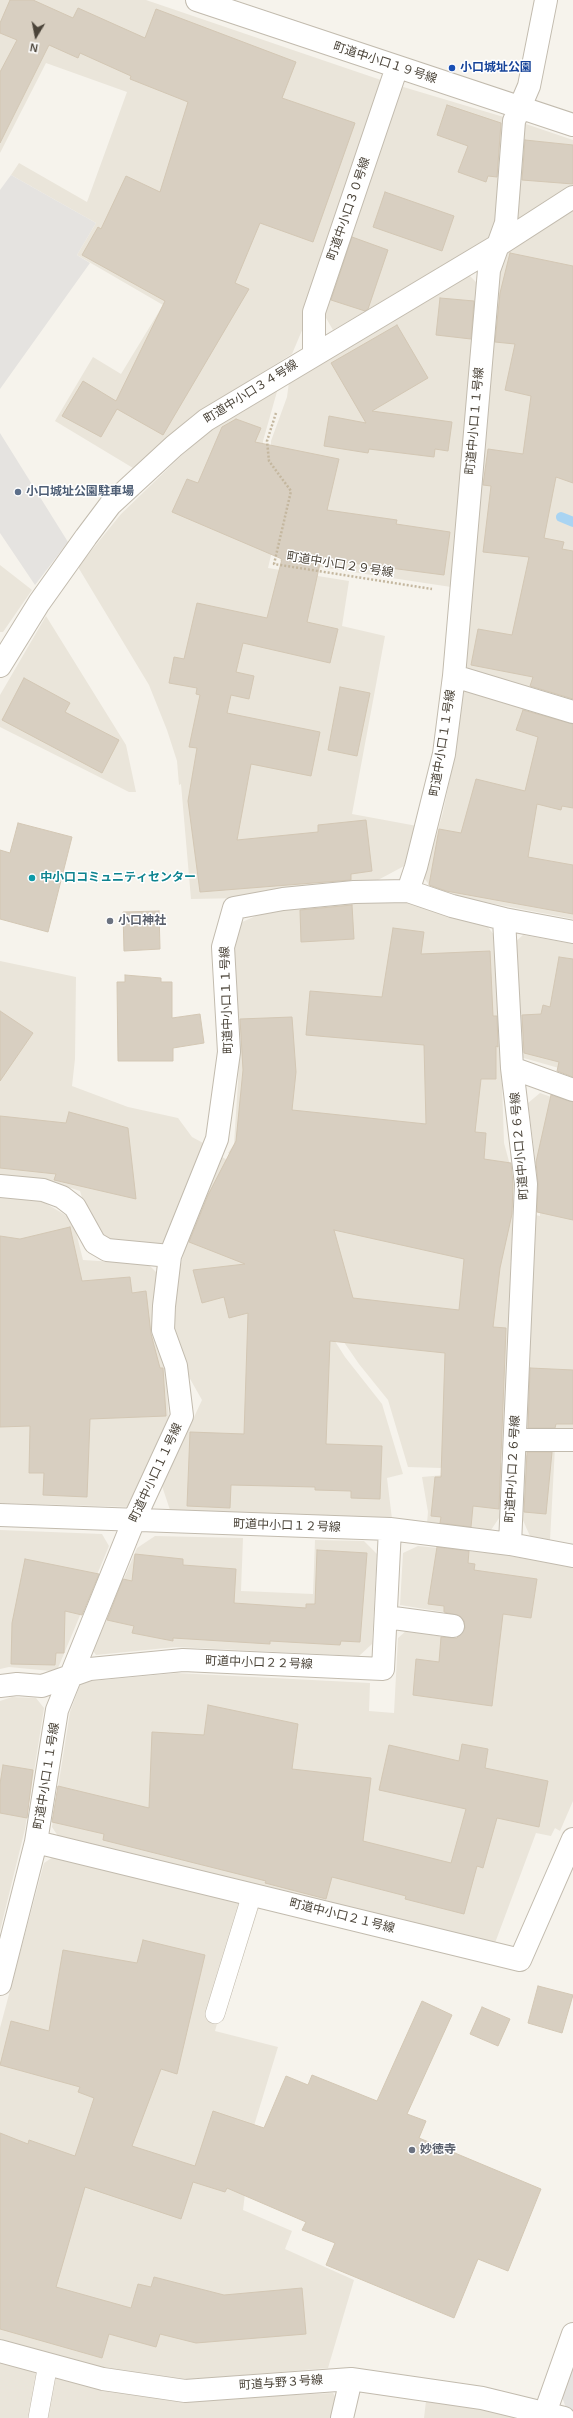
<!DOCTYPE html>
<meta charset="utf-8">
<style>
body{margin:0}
#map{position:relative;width:573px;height:2418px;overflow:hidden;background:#f6f3ec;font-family:Helvetica,sans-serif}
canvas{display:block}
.north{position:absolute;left:16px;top:16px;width:40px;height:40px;-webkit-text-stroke:3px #fff;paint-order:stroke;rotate:190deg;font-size:11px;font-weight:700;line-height:16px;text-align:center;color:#4b4439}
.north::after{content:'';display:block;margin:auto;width:14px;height:18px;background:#4b4439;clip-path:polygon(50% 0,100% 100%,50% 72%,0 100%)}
</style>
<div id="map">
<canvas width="573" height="2418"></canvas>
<div class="north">N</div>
</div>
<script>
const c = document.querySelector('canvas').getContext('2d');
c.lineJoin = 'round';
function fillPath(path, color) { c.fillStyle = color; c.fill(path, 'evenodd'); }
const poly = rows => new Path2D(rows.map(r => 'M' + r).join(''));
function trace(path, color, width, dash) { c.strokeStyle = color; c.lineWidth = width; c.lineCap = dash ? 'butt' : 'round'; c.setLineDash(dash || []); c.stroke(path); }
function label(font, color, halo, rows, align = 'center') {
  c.font = font + ' Helvetica,"Noto Sans JP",sans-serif'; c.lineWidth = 3; c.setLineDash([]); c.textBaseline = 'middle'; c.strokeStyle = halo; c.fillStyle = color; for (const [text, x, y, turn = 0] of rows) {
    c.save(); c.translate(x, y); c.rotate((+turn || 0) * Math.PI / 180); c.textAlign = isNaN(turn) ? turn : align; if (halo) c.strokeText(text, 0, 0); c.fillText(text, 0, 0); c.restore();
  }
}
const residential = poly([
 [0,0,146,0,381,80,384,86,324,253,303,328,292,354,192,416,133,468,55,421,93,357,121,374,163,305,77,255,96,223,11,175,19,163,87,202,127,92,46,63,0,153],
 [400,86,507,118,496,234,333,330,322,311],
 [520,122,573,140,573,184,512,223],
 [573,210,573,521,559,515,560,518,573,524,573,705,465,672,492,334,500,271,506,251],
 [469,275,479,285,451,587,280,561,296,490,271,449,271,441,287,397,289,382],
 [278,388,263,441,263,449,286,491,268,568,349,581,342,626,385,636,352,814,417,826,406,865,378,880,328,884,243,898,191,899,181,784,179,785,177,761,167,730,149,685,78,567,121,514,181,456,213,428],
 [0,565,32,590,3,632,0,632],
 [46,616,126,745,136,792,129,792,0,727,0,695],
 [464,689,573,718,573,919,474,900,439,890,430,886,424,878,443,812,455,754],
 [407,899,449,916,488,927,494,935,500,1025,504,1143,514,1180,504,1448,456,1465,440,1468,408,1467,388,1400,359,1364,339,1335,265,1174,228,1153,234,1144,238,1082,239,1058,232,947,240,923,258,915,288,907],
 [523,935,573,944,573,1072,520,1057,514,943],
 [0,961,76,977,75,1059,72,1086,128,1107,178,1118,192,1137,205,1144,166,1241,160,1244,107,1240,101,1234,83,1201,80,1191,47,1180,0,1176],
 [540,1093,573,1105,573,1433,532,1433,525,1428,535,1215,540,1216,539,1187,528,1103],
 [222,1157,262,1180,333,1338,345,1357,382,1404,403,1474,387,1478,392,1519,170,1510,162,1486,202,1400,189,1377,174,1330,178,1275,191,1225],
 [0,1197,40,1200,67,1216,76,1232,83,1260,148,1264,158,1274,154,1332,156,1345,165,1366,169,1418,130,1507,0,1503],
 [555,1447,550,1540,530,1536,521,1516,524,1456],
 [504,1462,501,1515,491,1530,427,1523,428,1512,422,1477,455,1474],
 [0,1530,102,1534,109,1546,58,1668,51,1671,9,1667,0,1669],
 [155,1536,243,1538,241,1591,313,1594,315,1540,364,1541,377,1554,372,1644,359,1656,176,1647,96,1655,93,1651,137,1548],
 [418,1546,499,1554,573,1567,573,1801,560,1831,555,1828,551,1836,536,1833,495,1943,58,1836,52,1827,60,1775,70,1712,81,1682,177,1673,370,1683,369,1711,394,1713,398,1638,406,1631,445,1637,459,1646,462,1615,400,1605,403,1553],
 [12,1697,36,1698,44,1708,25,1829,0,1931,0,1701],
 [53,1857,259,1907,223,2021,218,2020,215,2031,278,2047,253,2129,243,2210,292,2231,285,2249,354,2280,328,2368,184,2380,105,2370,0,2339,0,2028,44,1863],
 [0,2361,94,2388,175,2401,333,2393,339,2404,336,2418,0,2418],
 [426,2401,472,2406,518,2418,424,2418]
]);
const parking = poly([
 [11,175,96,223,77,255,90,263,0,389,0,190],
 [0,433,68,542,35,585,0,533],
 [573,2365,573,2410,566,2408,562,2397]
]);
const stream = poly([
 [561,517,573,522]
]);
const building = poly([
 [10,0,33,0,73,18,78,8,145,38,156,9,296,62,282,98,355,123,313,242,260,223,235,283,249,289,163,435,117,409,101,437,62,416,83,381,116,401,165,301,82,255,98,227,101,229,126,176,160,192,188,102,130,79,131,76,80,53,78,58,49,45,0,143,0,72,17,40,0,33,0,23,10,0],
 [447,105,501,123,497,177,488,176,486,182,458,172,468,146,437,135,447,105],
 [525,140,573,145,573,184,522,180,525,140],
 [385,192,454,216,442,251,373,227,385,192],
 [352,237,388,250,368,309,365,311,331,300,352,237],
 [510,253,573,266,573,483,556,477,544,538,564,542,562,549,573,551,573,699,530,686,533,677,471,665,478,629,512,635,529,557,483,552,491,486,483,485,488,449,523,454,531,396,505,390,515,344,495,342,500,293,510,253],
 [440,298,474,301,471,339,436,335,440,298],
 [397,325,428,378,372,411,452,422,448,451,435,449,434,457,369,449,368,453,324,446,329,416,366,423,331,363,397,325],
 [236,419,261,428,255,442,339,459,327,510,397,520,396,524,450,532,444,575,321,559,307,622,338,629,330,663,243,643,236,672,254,676,249,699,231,695,227,713,320,732,311,776,251,764,237,840,318,832,318,825,366,820,372,871,351,874,351,880,200,892,188,801,197,748,189,747,200,695,196,694,197,688,169,683,174,657,184,659,197,603,267,618,282,559,172,512,187,479,198,483,222,427,236,419],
 [24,678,70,703,65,712,119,740,102,773,2,720,24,678],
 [340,687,370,693,357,756,328,750,340,687],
 [523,710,573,724,573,808,562,806,561,810,537,804,528,857,573,865,573,914,446,891,429,885,439,829,461,833,476,779,525,791,538,737,516,730,523,710],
 [18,823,72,837,48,932,0,919,0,850,10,853,18,823],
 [352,905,354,939,301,942,300,910,352,905],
 [159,911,160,949,124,951,123,912,159,911],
 [393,928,424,932,421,954,490,951,493,1016,497,1016,498,1047,496,1046,496,1079,481,1079,475,1132,486,1133,484,1159,511,1163,513,1184,512,1214,500,1268,493,1327,506,1328,499,1509,473,1506,471,1527,440,1523,441,1517,431,1516,435,1477,441,1477,445,1353,330,1341,326,1444,382,1446,380,1499,351,1498,351,1491,315,1490,315,1487,231,1485,230,1508,187,1506,190,1432,244,1434,248,1313,229,1318,224,1297,202,1303,193,1270,245,1264,189,1242,208,1195,236,1141,243,1070,240,1019,292,1017,296,1072,292,1110,426,1124,424,1045,306,1035,310,991,382,997,393,928],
 [334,1230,464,1259,459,1310,353,1298,334,1230],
 [559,957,573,959,573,1077,557,1071,559,1062,524,1053,522,1015,541,1014,543,1005,550,1007,559,957],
 [125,975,161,978,161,982,172,982,172,1018,200,1014,204,1043,173,1048,173,1061,118,1061,117,982,125,982,125,975],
 [0,1011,33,1033,0,1081,0,1011],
 [551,1095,573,1102,573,1220,537,1212,538,1184,536,1162,551,1095],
 [69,1112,128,1128,136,1199,54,1180,56,1174,0,1168,0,1116,66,1123,69,1112],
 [70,1227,82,1281,130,1277,132,1293,146,1291,151,1334,160,1368,163,1368,166,1416,90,1419,87,1497,43,1495,44,1473,29,1473,30,1426,0,1427,0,1236,20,1239,70,1227],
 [530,1368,573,1370,573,1424,556,1424,555,1428,528,1428,530,1368],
 [527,1452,552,1452,546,1514,524,1512,527,1452],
 [437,1547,469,1551,468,1563,475,1564,474,1570,537,1579,531,1618,503,1614,492,1706,413,1695,416,1659,439,1662,441,1637,457,1638,465,1628,464,1621,460,1616,444,1612,444,1606,428,1604,437,1547],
 [317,1550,367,1553,360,1642,341,1641,340,1645,270,1641,270,1644,173,1638,173,1641,132,1633,134,1626,107,1620,123,1579,132,1581,135,1554,183,1559,183,1565,236,1569,234,1603,306,1608,306,1604,315,1604,317,1550],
 [25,1559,99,1574,82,1615,65,1611,64,1653,56,1653,55,1665,11,1664,12,1623,25,1559],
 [208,1705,298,1724,292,1769,371,1778,363,1841,451,1863,466,1809,379,1790,389,1745,459,1761,462,1744,488,1749,485,1768,548,1781,539,1827,497,1818,483,1868,477,1866,464,1914,405,1899,406,1896,332,1877,326,1899,265,1883,266,1881,103,1840,104,1834,52,1822,58,1786,149,1808,152,1732,204,1735,208,1705],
 [3,1765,33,1770,27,1818,0,1813,0,1784,3,1765],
 [143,1940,205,1955,177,2074,161,2069,132,2146,195,2166,213,2111,264,2128,286,2076,308,2085,312,2075,377,2101,422,2001,452,2015,407,2114,426,2121,419,2138,541,2189,508,2271,478,2259,454,2318,326,2265,335,2243,302,2230,306,2222,227,2188,225,2192,193,2182,181,2219,85,2187,56,2287,131,2308,138,2284,151,2287,154,2277,224,2295,302,2288,306,2334,196,2343,160,2334,156,2347,109,2334,102,2358,0,2329,0,2133,28,2144,29,2140,75,2156,94,2098,78,2092,80,2087,0,2065,11,2021,49,2031,63,1950,137,1963,143,1940],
 [538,1986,573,1995,562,2033,528,2023,538,1986],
 [482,2007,510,2019,498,2046,470,2034,482,2007]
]);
const path = poly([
 [276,413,267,441,269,461,291,491,274,564,432,589]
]);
const lane = poly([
 [215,2014,252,1894],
 [38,2418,48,2364]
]);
const street = poly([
 [197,0,573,125],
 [314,353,314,312,397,67],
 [0,666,39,603,86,537,110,505,174,446,206,420,497,246,573,197],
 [454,676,573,712],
 [408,891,452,906,504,919,512,1068,526,1184,510,1544],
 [504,919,573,932],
 [512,1068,573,1090],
 [0,1186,43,1190,62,1197,75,1207,95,1243,107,1250,170,1256],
 [515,1440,573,1440],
 [0,1515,390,1529,510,1544,573,1556],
 [386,1617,453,1626],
 [0,1686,17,1684,42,1686,90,1669,183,1660,383,1669,390,1529],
 [36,1842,520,1960,573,1839],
 [0,1984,36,1842,57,1710,134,1520,182,1416,176,1366,163,1330,164,1306,170,1256,217,1139,229,1052,223,947,234,908,283,899,354,892,408,891,416,867,444,754,454,676,489,270,506,223,514,121,529,86,546,0],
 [0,2351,103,2379,185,2391,351,2379,482,2398,564,2418],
 [545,2413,573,2334],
 [342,2418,351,2379]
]);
const markers = [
 [452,68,4,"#1a4fb4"],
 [18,492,4,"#5c6f8a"],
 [32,878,4,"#0f9aa8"],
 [110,921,4,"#6b7280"],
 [412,2150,4,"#6b7280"]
];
const streetNames = [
 ["町道中小口１９号線",385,63,18],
 ["町道中小口３０号線",349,209,-71],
 ["町道中小口３４号線",251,392,-32],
 ["町道中小口１１号線",475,421,-85],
 ["町道中小口２９号線",340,565,9],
 ["町道中小口１１号線",443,743,-81],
 ["町道中小口１１号線",227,1000,-92],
 ["町道中小口２６号線",520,1146,-95],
 ["町道中小口２６号線",513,1469,-87],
 ["町道中小口１１号線",156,1473,-65],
 ["町道中小口１２号線",287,1526,2],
 ["町道中小口２２号線",259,1663,2],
 ["町道中小口１１号線",47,1776,-81],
 ["町道中小口２１号線",342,1916,14],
 ["町道与野３号線",281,2383,-4]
];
const transitNames = [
 ["小口城址公園",460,68]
];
const serviceNames = [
 ["小口城址公園駐車場",26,492]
];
const cultureNames = [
 ["中小口コミュニティセンター",40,878]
];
const worshipNames = [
 ["小口神社",118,921],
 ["妙徳寺",420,2150]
];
fillPath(residential, '#eae5da');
fillPath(parking, '#e5e3e0');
trace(stream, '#a9d4f2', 10);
fillPath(building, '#d8cfc1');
trace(building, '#d3c7b4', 1);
trace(lane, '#c2bbae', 20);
trace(street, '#c2bbae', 24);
trace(path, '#c4b79f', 2.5, [2, 2]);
trace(lane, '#fff', 19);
trace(street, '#fff', 22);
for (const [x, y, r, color] of markers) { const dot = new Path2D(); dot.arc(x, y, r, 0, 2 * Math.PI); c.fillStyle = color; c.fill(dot); trace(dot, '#fff', 1.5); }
label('12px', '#4b4439', '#fff', streetNames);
label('bold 12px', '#164399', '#fff', transitNames, 'left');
label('bold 12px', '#4e5e75', '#fff', serviceNames, 'left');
label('bold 12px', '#0d838f', '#fff', cultureNames, 'left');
label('bold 12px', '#5b616d', '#fff', worshipNames, 'left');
</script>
